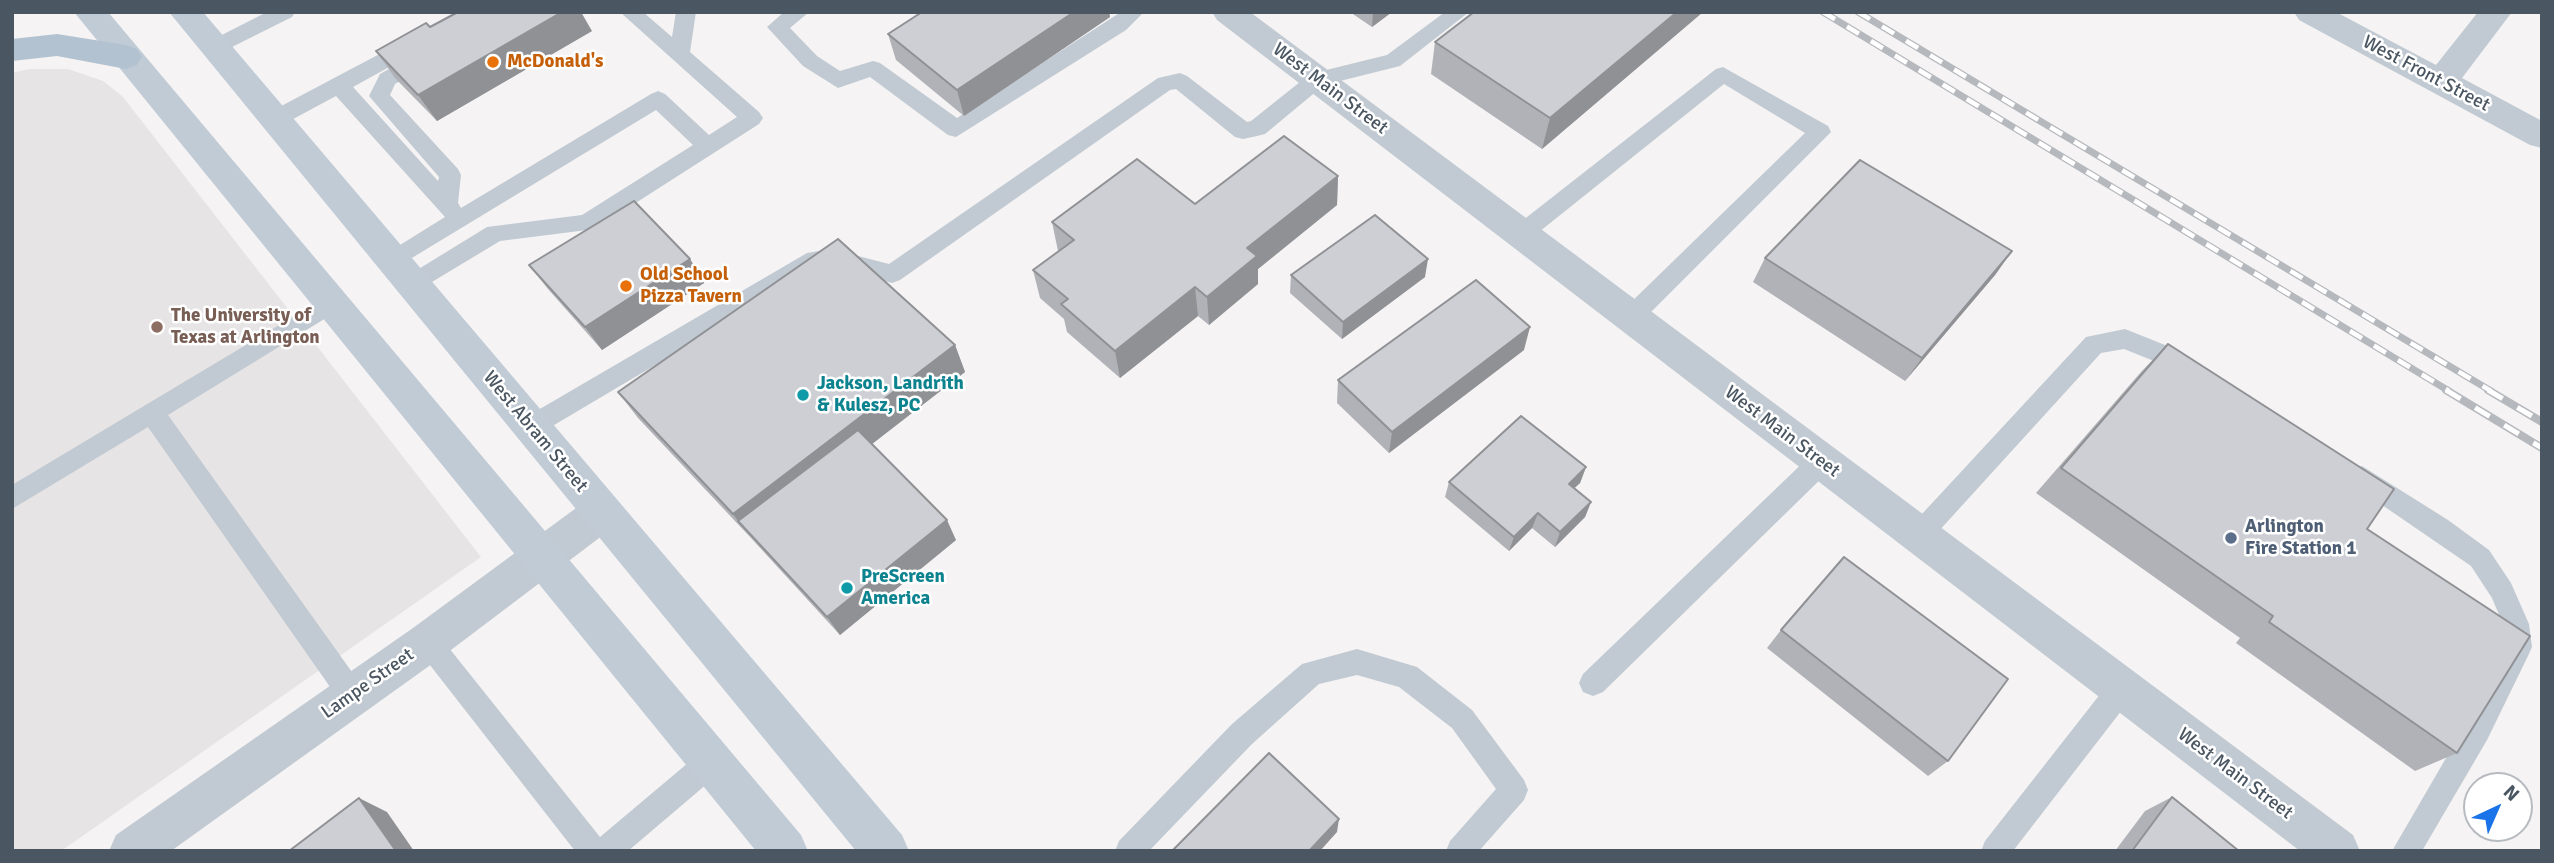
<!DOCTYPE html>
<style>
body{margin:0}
#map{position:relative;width:2554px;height:863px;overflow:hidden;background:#f5f3f3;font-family:Signika,sans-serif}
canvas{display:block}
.frame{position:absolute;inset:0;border:14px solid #4a5661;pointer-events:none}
.north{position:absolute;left:2463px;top:772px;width:70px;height:70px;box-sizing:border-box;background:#fff;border:2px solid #b7bbc0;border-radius:50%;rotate:44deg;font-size:19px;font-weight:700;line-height:28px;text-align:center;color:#4a5661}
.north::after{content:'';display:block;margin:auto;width:24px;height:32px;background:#1a73e8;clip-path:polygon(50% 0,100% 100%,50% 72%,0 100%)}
</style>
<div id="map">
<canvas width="2554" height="863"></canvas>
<div class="frame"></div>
<div class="north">N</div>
</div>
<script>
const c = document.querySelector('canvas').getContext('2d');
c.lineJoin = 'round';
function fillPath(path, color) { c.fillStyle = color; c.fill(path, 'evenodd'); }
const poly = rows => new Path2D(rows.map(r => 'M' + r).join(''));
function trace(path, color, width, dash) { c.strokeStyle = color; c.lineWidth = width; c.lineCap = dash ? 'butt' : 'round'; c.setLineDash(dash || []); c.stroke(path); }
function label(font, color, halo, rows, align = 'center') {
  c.font = font + ' Signika,sans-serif'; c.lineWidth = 5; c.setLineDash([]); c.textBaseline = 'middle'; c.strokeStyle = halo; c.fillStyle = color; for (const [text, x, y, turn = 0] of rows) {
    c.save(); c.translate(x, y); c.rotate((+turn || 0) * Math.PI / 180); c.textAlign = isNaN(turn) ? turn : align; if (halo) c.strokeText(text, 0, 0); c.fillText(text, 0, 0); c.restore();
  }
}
const education = poly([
 [29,69,68,69,103,81,123,97,481,557,61,851,12,851,12,73]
]);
const lane = poly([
 [267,12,295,12,292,17,222,52,215,54,208,52,205,47,208,42,267,12],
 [620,12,643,12,672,37,676,12,696,12,690,52,759,112,763,118,759,124,595,229,500,241,412,294,404,292,401,285,404,278,487,227,582,215,693,145,656,110,392,270,384,267,381,261,384,255,445,217,336,96,282,125,275,127,268,125,264,119,268,113,406,40,413,38,420,40,423,45,420,50,353,87,438,181,439,177,369,96,380,74,416,54,423,52,430,54,433,59,430,64,395,84,390,95,458,169,461,175,458,203,461,208,651,94,658,91,665,94,709,135,737,117,620,12],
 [784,12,809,12,790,28,817,56,840,71,873,61,880,63,957,118,1121,12,1144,12,1126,30,956,137,948,135,870,77,838,88,803,66,767,27,784,12],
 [1445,12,1469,12,1400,66,1324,85,1265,134,1257,136,1243,139,1235,137,1176,89,1170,90,900,280,892,283,831,267,819,268,539,434,530,437,521,434,518,427,521,420,807,253,831,249,889,264,1158,78,1180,73,1187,76,1247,122,1251,121,1310,74,1387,55,1445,12],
 [1723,67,1828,126,1831,132,1639,324,1631,326,1623,324,1619,317,1623,310,1805,133,1724,84,1529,240,1521,243,1513,240,1510,234,1513,228,1716,69,1723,67],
 [331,294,339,296,343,303,339,310,168,415,362,686,366,695,362,704,352,708,342,704,148,427,12,509,12,485,331,294],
 [2125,329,2180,351,2196,362,2200,369,2196,376,2188,379,2180,376,2164,365,2124,349,2101,353,1927,544,1918,547,1909,544,1905,536,1909,528,2086,337,2125,329],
 [1821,451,1830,454,1833,462,1830,470,1603,692,1593,696,1583,692,1579,683,1583,674,1812,454,1821,451],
 [2362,466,2448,520,2489,550,2511,583,2529,624,2532,647,2528,656,2487,740,2422,851,2392,851,2467,722,2505,646,2503,624,2492,598,2471,566,2353,485,2350,477,2353,469,2362,466],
 [428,629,437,633,600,837,701,752,711,748,721,752,725,762,721,772,628,851,575,851,419,651,415,642,419,633,428,629],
 [1357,649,1417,667,1472,710,1524,780,1528,790,1524,800,1479,851,1446,851,1450,841,1496,789,1452,728,1399,687,1357,675,1319,684,1252,744,1149,851,1115,851,1119,841,1232,724,1302,664,1357,649],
 [2122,675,2132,679,2136,688,2132,697,2013,851,1981,851,1985,841,2112,679,2122,675]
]);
const street = poly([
 [1212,12,1250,12,2353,835,2360,851,2300,851,1217,20,1212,12],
 [2294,12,2336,12,2436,65,2478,12,2512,12,2462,78,2542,121,2542,148,2530,145,2299,20,2294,12],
 [601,495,615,500,621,513,615,526,443,656,171,851,109,851,116,835,413,628,587,500,601,495]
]);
const secondary = poly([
 [74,12,108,12,801,835,808,851,756,851,74,12],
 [169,12,203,12,902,835,909,851,856,851,169,12]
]);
const primary = poly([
 [57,34,126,45,137,49,142,57,137,65,126,69,57,56,12,61,12,39,57,34]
]);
const railFar1 = poly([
 [1823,12,2449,391],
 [1858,12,2491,391]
]);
const rail = poly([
 [2446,390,2542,448],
 [2488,390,2542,422]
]);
const wall = poly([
 [922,12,1109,12,1110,17,964,116,896,60,888,34],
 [1350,12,1392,12,1372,27],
 [1474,12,1703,12,1542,149,1431,74,1435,42],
 [430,27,592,31,437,121,395,78,376,51],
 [1338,176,1337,205,1258,269,1258,284,1209,325,1198,316,1120,378,1067,332,1064,319,1040,298,1033,270,1058,251,1052,222,1195,204],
 [2012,251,1995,275,1905,381,1753,282,1765,258],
 [690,259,704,283,602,350,548,289,529,265],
 [1291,275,1425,277,1342,339,1290,293],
 [2168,344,2367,529,2457,753,2415,771,2236,643,2240,638,2036,493,2141,372],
 [955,345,965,372,872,444,956,540,840,635,751,538,638,418,618,392],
 [1524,350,1389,453,1337,403,1338,380],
 [1586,467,1580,483,1574,488,1591,502,1585,517,1555,547,1532,528,1509,551,1445,497,1449,482],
 [1781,630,1948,761,1928,776,1767,648],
 [2172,797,2239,851,2115,851,2145,811]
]);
const shadedWall = poly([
 [562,12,581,12,592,31,437,121,418,95],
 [1074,12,1109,12,1110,17,964,116,957,90],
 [1373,12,1392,12,1372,27],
 [1677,12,1703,12,1542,149,1550,118],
 [1338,176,1337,205,1258,269,1258,284,1209,325,1207,297,1247,248],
 [2012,251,1995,275,1905,381,1922,358],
 [690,259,704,283,602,350,585,327],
 [1428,259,1425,277,1342,339,1343,322],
 [1195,287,1198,316,1120,378,1115,351],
 [1530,327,1524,350,1389,453,1392,432],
 [955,345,965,372,753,536,738,521,750,538,733,514],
 [1586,467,1580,483,1563,499,1569,484],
 [1591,502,1585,517,1555,547,1560,532],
 [1538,513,1532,528,1509,551,1514,537],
 [947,520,956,540,840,635,827,617],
 [359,798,387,812,414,851,396,851],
 [1339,819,1337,832,1320,851,1309,851]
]);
const building = poly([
 [458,12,562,12,418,95,376,51,426,23,430,27,458,12],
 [922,12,1074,12,957,90,888,34,922,12],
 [1474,12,1677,12,1550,118,1435,42,1474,12],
 [1284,136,1338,176,1247,248,1257,256,1207,297,1195,287,1115,351,1061,304,1068,299,1033,270,1074,240,1052,222,1137,159,1195,204,1284,136],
 [1860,160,2012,251,1922,358,1765,258,1860,160],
 [634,201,690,259,585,327,529,265,634,201],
 [1375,215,1428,259,1343,322,1291,275,1375,215],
 [838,239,955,345,733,514,618,392,838,239],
 [1476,280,1530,327,1392,432,1338,380,1476,280],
 [2168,344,2394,489,2367,529,2530,636,2457,753,2269,622,2273,616,2061,468,2168,344],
 [1521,416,1586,467,1569,484,1591,502,1560,532,1538,513,1514,537,1449,482,1521,416],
 [858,430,947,520,827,617,738,521,858,430],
 [1844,557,2008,679,1948,761,1781,630,1844,557],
 [1269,753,1339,819,1309,851,1172,851,1269,753],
 [2172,797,2239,851,2132,851,2172,797],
 [359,798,396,851,289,851,359,798]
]);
const markers = [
 [493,62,7,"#e8710a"],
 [626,286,7,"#e8710a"],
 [157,327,7,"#8d6e63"],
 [803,395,7,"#0f9aa8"],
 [2231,538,7,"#5c6f8a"],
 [847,588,7,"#0f9aa8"]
];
const foodNames = [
 ["McDonald's",507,62],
 ["Old School",640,275],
 ["Pizza Tavern",640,297]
];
const streetNames = [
 ["West Front Street",2426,74,28],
 ["West Main Street",1330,89,37],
 ["West Abram Street",535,432,50],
 ["West Main Street",1782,432,37],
 ["Lampe Street",368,684,-35],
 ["West Main Street",2235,774,37]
];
const educationNames = [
 ["The University of",171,316],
 ["Texas at Arlington",171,338]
];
const cultureNames = [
 ["Jackson, Landrith",817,384],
 ["& Kulesz, PC",817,406],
 ["PreScreen",861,577],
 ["America",861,599]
];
const serviceNames = [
 ["Arlington",2245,527],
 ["Fire Station 1",2245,549]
];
fillPath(education, '#e6e4e5');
fillPath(lane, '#c1cad2');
fillPath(street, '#c1cad2');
fillPath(secondary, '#c1cbd6');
fillPath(primary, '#b3c2d1');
trace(railFar1, '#b5b8bd', 7);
trace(rail, '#b5b8bd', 8);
trace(railFar1, '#fff', 4.5, [14]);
trace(rail, '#fff', 5, [17]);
fillPath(wall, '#b0b2b7');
fillPath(shadedWall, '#909195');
fillPath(building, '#cdcfd5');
trace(building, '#909195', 2);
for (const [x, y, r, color] of markers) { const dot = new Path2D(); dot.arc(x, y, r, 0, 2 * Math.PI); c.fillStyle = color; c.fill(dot); trace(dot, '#fff', 2.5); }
label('bold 19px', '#c56008', '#fff', foodNames, 'left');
label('19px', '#4a5661', '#fff', streetNames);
label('bold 19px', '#785e54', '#fff', educationNames, 'left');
label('bold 19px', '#0d838f', '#fff', cultureNames, 'left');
label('bold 19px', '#4e5e75', '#fff', serviceNames, 'left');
</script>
